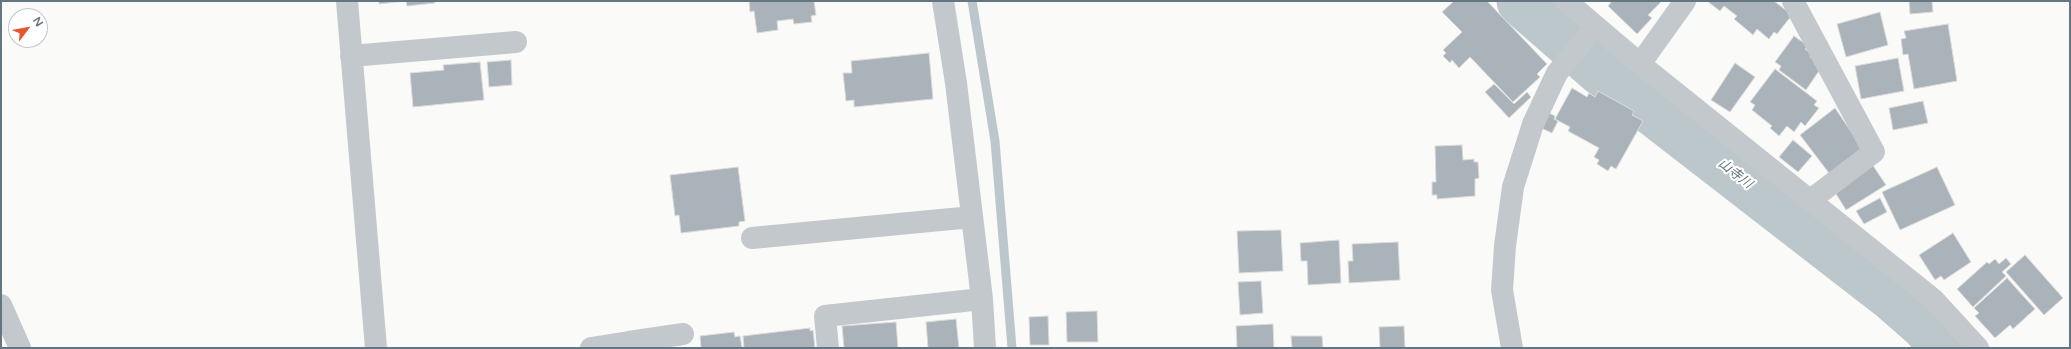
<!DOCTYPE html>
<meta charset="utf-8">
<style>
body{margin:0}
#map{position:relative;width:2071px;height:349px;overflow:hidden;background:#fafaf8;font-family:"Varela Round",sans-serif}
canvas{display:block}
.frame{position:absolute;inset:0;border:2px solid #657683;pointer-events:none}
.north{position:absolute;left:8px;top:8px;width:40px;height:40px;box-sizing:border-box;background:#fff;border:1px solid #c1c8cd;border-radius:50%;rotate:58deg;font-size:11px;font-weight:700;line-height:16px;text-align:center;color:#657683}
.north::after{content:'';display:block;margin:auto;width:14px;height:18px;background:#e4572e;clip-path:polygon(50% 0,100% 100%,50% 72%,0 100%)}
</style>
<div id="map">
<canvas width="2071" height="349"></canvas>
<div class="frame"></div>
<div class="north">N</div>
</div>
<script>
const c = document.querySelector('canvas').getContext('2d');
c.lineJoin = 'round';
const poly = rows => new Path2D(rows.map(r => 'M' + r).join(''));
function trace(path, color, width, dash) { c.strokeStyle = color; c.lineWidth = width; c.lineCap = dash ? 'butt' : 'round'; c.setLineDash(dash || []); c.stroke(path); }
function fillPath(path, color) { c.fillStyle = color; c.fill(path, 'evenodd'); }
function label(font, color, halo, rows, align = 'center') {
  c.font = font + ' "Varela Round","Noto Sans JP",sans-serif'; c.lineWidth = 4; c.setLineDash([]); c.textBaseline = 'middle'; c.strokeStyle = halo; c.fillStyle = color; for (const [text, x, y, turn = 0] of rows) {
    c.save(); c.translate(x, y); c.rotate((+turn || 0) * Math.PI / 180); c.textAlign = isNaN(turn) ? turn : align; if (halo) c.strokeText(text, 0, 0); c.fillText(text, 0, 0); c.restore();
  }
}
const stream = poly([
 [972,1,995,141,1012,348]
]);
const river = poly([
 [1522,1,1600,69,1893,296,1925,324,1946,348]
]);
const building = poly([
 [379,1,435,1,435,3,407,6,406,1,379,4,379,1],
 [749,1,814,1,816,15,811,16,812,22,794,24,793,19,777,21,778,30,757,33,754,11,750,12,749,1],
 [1454,1,1487,1,1547,64,1537,74,1540,77,1513,102,1470,57,1459,68,1452,60,1450,63,1443,56,1446,53,1443,50,1462,32,1442,12,1454,1],
 [1612,1,1662,1,1648,15,1652,18,1637,34,1608,6,1612,1],
 [1707,1,1774,1,1792,15,1777,34,1774,32,1769,39,1757,29,1753,35,1734,19,1737,16,1724,6,1720,11,1707,1],
 [1897,1,1932,1,1933,12,1910,14,1909,1,1897,1],
 [1880,12,1888,45,1846,57,1837,24,1880,12],
 [1948,24,1957,81,1914,89,1908,54,1903,55,1901,39,1906,38,1904,31,1948,24],
 [1794,36,1808,46,1805,49,1812,54,1810,57,1816,61,1814,64,1821,68,1806,90,1779,70,1781,66,1775,62,1794,36],
 [929,53,933,99,854,107,854,100,846,101,843,73,852,73,851,61,929,53],
 [1898,58,1904,91,1861,99,1855,66,1898,58],
 [511,60,512,85,489,87,487,62,511,60],
 [480,62,484,100,413,107,410,73,444,70,443,65,480,62],
 [1735,63,1755,77,1730,112,1711,100,1735,63],
 [1775,69,1817,101,1814,105,1819,108,1805,126,1801,122,1794,132,1787,126,1779,136,1770,128,1772,126,1752,110,1755,105,1750,102,1775,69],
 [1494,84,1514,104,1527,92,1531,97,1509,118,1485,92,1494,84],
 [1572,88,1587,97,1589,93,1595,97,1598,91,1634,111,1632,115,1643,121,1616,169,1611,166,1608,171,1597,164,1599,160,1594,157,1599,148,1568,131,1570,127,1555,119,1572,88],
 [1923,101,1928,123,1893,130,1889,108,1923,101],
 [1835,108,1865,152,1832,177,1800,135,1835,108],
 [1547,112,1555,116,1554,119,1558,121,1552,133,1539,127,1547,112],
 [1793,140,1812,156,1798,172,1779,157,1793,140],
 [1462,145,1463,160,1474,159,1474,162,1478,162,1479,178,1475,179,1475,196,1437,199,1437,195,1432,195,1432,182,1436,182,1435,146,1462,145],
 [1872,164,1886,185,1846,210,1833,189,1872,164],
 [738,167,745,221,739,222,739,226,681,233,679,215,675,216,670,175,738,167],
 [1937,167,1955,205,1900,230,1882,192,1937,167],
 [1880,198,1887,212,1864,224,1856,211,1880,198],
 [1281,230,1283,271,1239,273,1237,231,1281,230],
 [1953,233,1971,262,1944,280,1941,276,1935,280,1919,255,1953,233],
 [1339,240,1341,283,1308,285,1307,261,1301,261,1300,243,1339,240],
 [1398,242,1400,280,1349,283,1348,261,1353,261,1352,244,1398,242],
 [2025,255,2063,298,2044,315,2006,272,2025,255],
 [2006,258,2011,264,2002,272,2006,276,1973,307,1957,289,1987,262,1989,264,1995,259,1999,264,2006,258],
 [2007,278,2035,309,2013,329,2010,325,1995,338,1975,316,1979,313,1974,308,2007,278],
 [1261,281,1263,313,1240,315,1238,282,1261,281],
 [1097,311,1098,342,1067,342,1066,312,1097,311],
 [1048,316,1049,345,1030,345,1029,317,1048,316],
 [956,319,959,348,928,348,926,322,956,319],
 [896,322,898,348,844,348,842,326,896,322],
 [1273,324,1274,348,1237,348,1236,326,1273,324],
 [1404,326,1405,348,1380,348,1379,327,1404,326],
 [810,328,810,331,813,330,815,348,744,348,743,336,810,328],
 [734,332,735,337,740,336,742,348,701,348,700,336,734,332],
 [1291,336,1322,336,1323,348,1292,348,1291,336]
]);
const minor = poly([
 [347,1,376,348],
 [943,1,956,83,982,299,985,348],
 [1566,1,1640,64,1933,299,1978,348],
 [1793,1,1874,152,1809,201],
 [351,56,516,42],
 [1640,64,1685,1],
 [752,238,972,217],
 [1,305,20,348],
 [629,342,683,334],
 [591,348,629,342,630,348],
 [828,348,825,316,982,299],
 [1512,348,1502,290,1505,246,1513,187,1533,124,1557,73,1595,27]
]);
const waterNames = [
 ["山寺川",1735,174,38]
];
trace(stream, '#bbc7cb', 9);
trace(river, '#bbc7cb', 51);
fillPath(building, '#aab3b9');
trace(building, '#dcdcda', 1);
trace(minor, '#c3c8cc', 22);
label('italic 13px', '#60757c', '#fff', waterNames);
</script>
